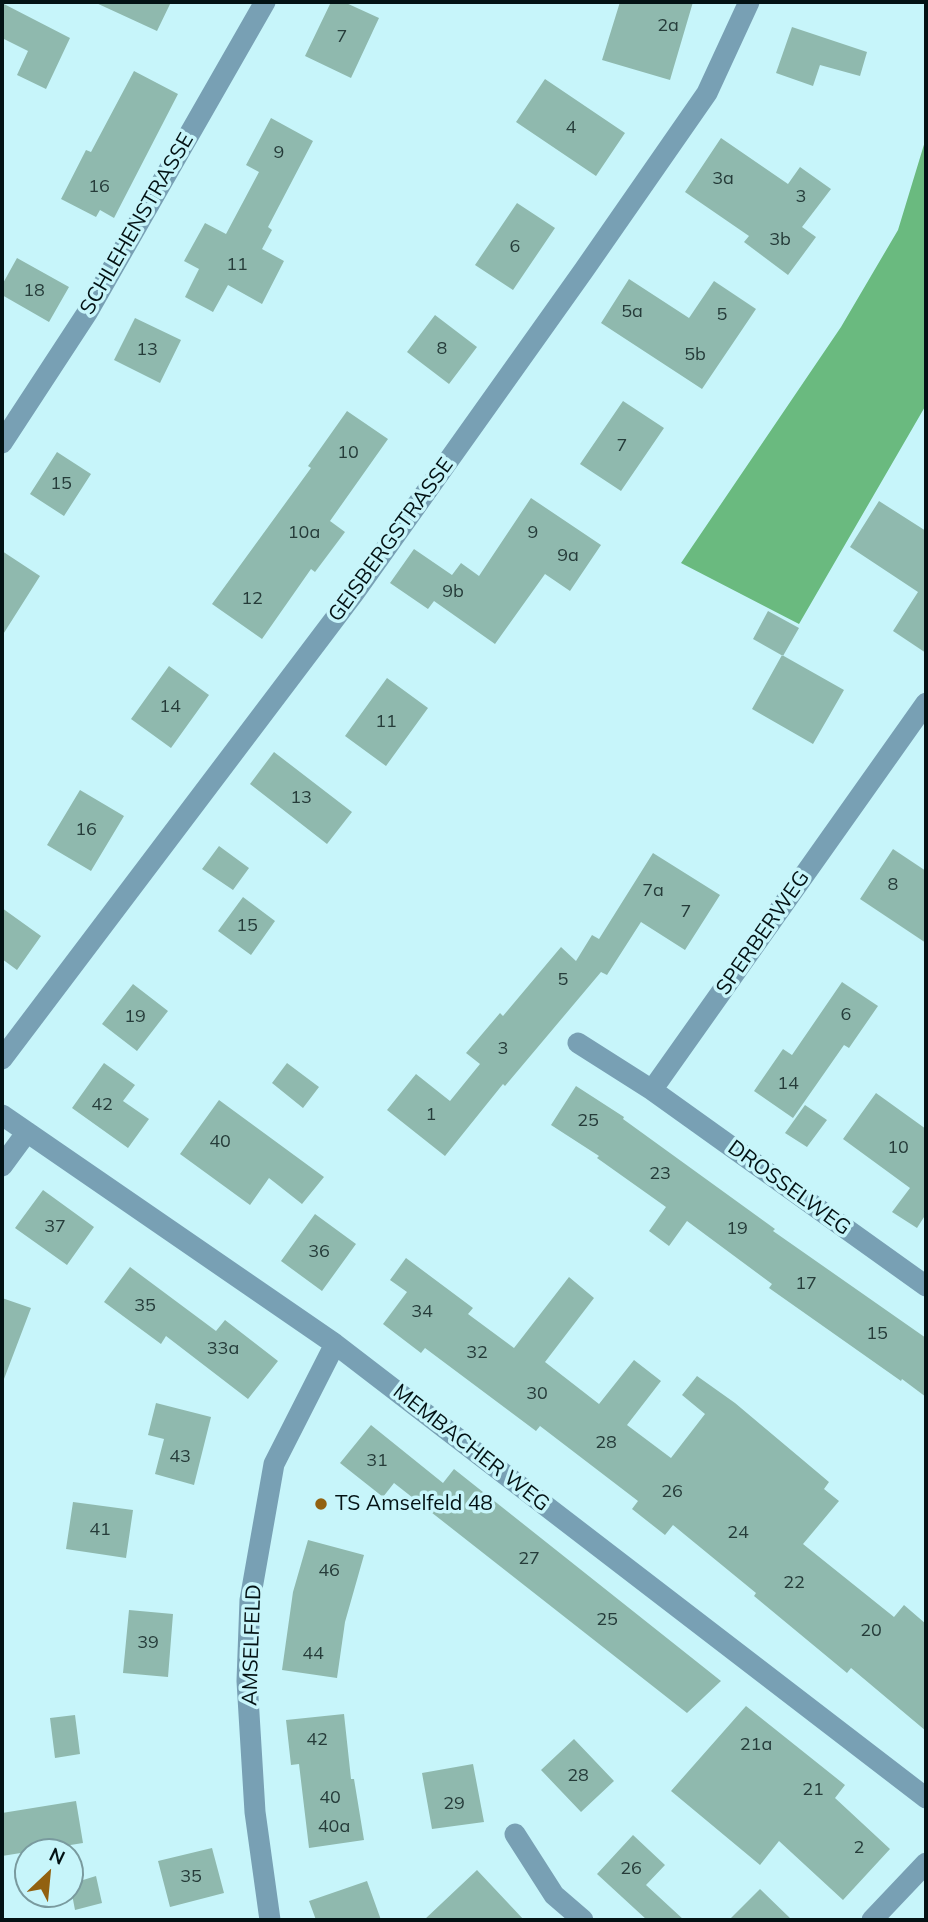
<!DOCTYPE html>
<style>
body{margin:0}
#map{position:relative;width:928px;height:1922px;overflow:hidden;background:#c7f5fa;font-family:Mulish,sans-serif}
canvas{display:block}
.frame{position:absolute;inset:0;border:4px solid #031214;pointer-events:none}
.north{position:absolute;left:14px;top:1838px;width:70px;height:70px;box-sizing:border-box;background:#c7f5fa;border:2px solid #799a9e;border-radius:50%;rotate:26deg;font-size:19px;font-weight:700;line-height:28px;text-align:center;color:#031214}
.north::after{content:'';display:block;margin:auto;width:24px;height:32px;background:#926110;clip-path:polygon(50% 0,100% 100%,50% 72%,0 100%)}
</style>
<div id="map">
<canvas width="928" height="1922"></canvas>
<div class="frame"></div>
<div class="north">N</div>
</div>
<script>
const c = document.querySelector('canvas').getContext('2d');
c.lineJoin = 'round';
function fillPath(path, color) { c.fillStyle = color; c.fill(path, 'evenodd'); }
const poly = rows => new Path2D(rows.map(r => 'M' + r).join(''));
function trace(path, color, width, dash) { c.strokeStyle = color; c.lineWidth = width; c.lineCap = dash ? 'butt' : 'round'; c.setLineDash(dash || []); c.stroke(path); }
function label(font, color, halo, rows, align = 'center') {
  c.font = font + ' Mulish,sans-serif'; c.lineWidth = 7; c.setLineDash([]); c.textBaseline = 'middle'; c.strokeStyle = halo; c.fillStyle = color; for (const [text, x, y, turn = 0] of rows) {
    c.save(); c.translate(x, y); c.rotate((+turn || 0) * Math.PI / 180); c.textAlign = isNaN(turn) ? turn : align; if (halo) c.strokeText(text, 0, 0); c.fillText(text, 0, 0); c.restore();
  }
}
const forest = poly([
 [926,138,926,405,799,624,681,563,841,327,898,230]
]);
const building = poly([
 [94,2,171,2,157,31],
 [331,2,344,2,379,18,351,78,305,56],
 [620,2,693,2,670,80,602,60],
 [2,3,70,38,46,89,17,75,28,51,2,38],
 [792,27,867,52,860,76,820,65,813,86,776,73],
 [134,71,178,94,114,218,100,210,96,217,61,199,86,150,91,152],
 [545,79,625,133,596,176,516,122],
 [271,118,313,141,268,227,272,230,262,249,284,261,262,304,228,285,213,312,185,297,199,269,184,261,205,223,226,234,259,172,246,165],
 [721,138,788,184,800,167,831,189,802,227,816,237,788,275,744,242,749,236,685,192],
 [517,203,555,228,513,290,475,265],
 [17,258,69,287,49,322,2,295,2,285],
 [629,279,689,318,714,281,756,309,702,389,601,323],
 [435,315,477,347,449,384,407,352],
 [135,318,181,340,160,383,114,360],
 [623,401,664,428,621,491,580,464],
 [347,411,388,439,330,521,345,532,315,572,311,569,262,639,212,604,311,468,308,466],
 [57,452,91,474,64,516,30,494],
 [531,498,601,545,570,591,545,574,495,644,434,601,428,609,390,583,414,549,452,575,461,563,479,576],
 [879,501,926,531,926,653,893,631,918,592,850,547],
 [2,551,40,576,2,636],
 [768,611,799,628,783,656,753,639],
 [782,655,844,690,813,744,752,709],
 [169,666,209,695,171,748,131,719],
 [387,678,428,708,386,766,345,736],
 [274,752,352,812,327,844,250,784],
 [80,790,124,816,91,871,47,845],
 [219,846,249,868,233,890,202,869],
 [893,849,926,871,926,943,860,899],
 [653,853,720,895,685,950,641,922,607,975,601,972,505,1086,503,1084,445,1156,387,1110,416,1074,450,1101,480,1064,466,1053,500,1013,503,1016,561,947,576,961,592,935,599,939],
 [243,897,275,921,251,955,218,931],
 [2,908,41,936,17,970,2,959],
 [842,982,878,1006,849,1048,844,1045,793,1118,754,1091,783,1049,792,1055],
 [133,984,168,1011,137,1051,102,1024],
 [104,1063,135,1085,123,1101,149,1119,128,1148,72,1108],
 [287,1063,319,1087,303,1108,272,1083],
 [576,1086,624,1117,623,1119,775,1229,773,1231,926,1338,926,1397,902,1379,901,1381,769,1288,772,1284,687,1221,669,1246,649,1231,666,1207,597,1158,599,1156,551,1125],
 [876,1093,926,1129,926,1214,917,1228,892,1212,910,1188,843,1139],
 [219,1100,324,1177,302,1204,269,1178,250,1205,180,1154],
 [805,1105,827,1120,807,1147,785,1133],
 [43,1190,94,1227,67,1265,15,1228],
 [315,1214,356,1244,322,1291,281,1261],
 [406,1258,473,1308,468,1314,514,1348,569,1277,594,1298,545,1362,599,1404,634,1360,661,1381,627,1425,671,1458,705,1414,682,1395,697,1376,735,1403,829,1482,824,1489,839,1501,803,1544,894,1617,904,1605,926,1624,926,1731,851,1668,847,1673,754,1596,756,1593,673,1525,665,1535,632,1509,638,1501,540,1426,536,1431,425,1348,421,1353,383,1324,407,1292,390,1280],
 [130,1267,216,1331,225,1320,278,1361,248,1399,166,1336,161,1344,104,1302],
 [2,1298,31,1308,4,1379,2,1379],
 [156,1403,211,1417,194,1485,155,1474,164,1439,148,1435],
 [371,1425,443,1483,454,1469,721,1681,687,1713,394,1483,383,1497,340,1463],
 [73,1502,133,1510,126,1558,66,1549],
 [308,1540,364,1555,345,1622,337,1678,282,1670,293,1592],
 [129,1610,173,1614,168,1677,123,1673],
 [746,1706,845,1785,835,1798,890,1849,843,1900,779,1841,760,1865,671,1791],
 [344,1714,351,1779,354,1779,364,1840,309,1848,299,1764,291,1765,286,1720],
 [75,1715,80,1754,55,1758,50,1718],
 [574,1739,614,1781,581,1812,541,1770],
 [473,1764,484,1822,432,1829,422,1773],
 [76,1801,83,1843,2,1856,2,1813],
 [633,1835,665,1865,646,1885,684,1920,647,1920,597,1874],
 [212,1848,224,1893,170,1907,158,1861],
 [477,1870,524,1920,424,1920],
 [96,1876,102,1903,75,1910,70,1884],
 [367,1881,381,1920,316,1920,309,1901],
 [760,1889,792,1920,729,1920]
]);
const street = poly([
 [2,443,87,313,265,2],
 [578,1043,652,1090,926,1286],
 [2,1059,355,592,584,270,707,93,749,2],
 [652,1090,926,703],
 [2,1115,335,1344,926,1798],
 [2,1166,27,1132],
 [515,1834,554,1895,583,1920],
 [270,1920,255,1812,247,1681,250,1600,274,1464,335,1344],
 [872,1920,926,1863]
]);
const markers = [
 [321,1504,7,"#926110"]
];
const numberNames = [
 ["2a",668,26],
 ["7",342,37],
 ["4",571,128],
 ["9",279,153],
 ["3a",723,179],
 ["16",99,187],
 ["3",801,197],
 ["3b",780,240],
 ["6",515,247],
 ["11",237,265],
 ["18",34,291],
 ["5a",632,312],
 ["5",722,315],
 ["8",442,349],
 ["13",147,350],
 ["5b",695,355],
 ["7",622,446],
 ["10",348,453],
 ["15",61,484],
 ["10a",304,533],
 ["9",533,533],
 ["9a",568,556],
 ["9b",453,592],
 ["12",252,599],
 ["14",170,707],
 ["11",386,722],
 ["13",301,798],
 ["16",86,830],
 ["8",893,885],
 ["7a",653,891],
 ["7",686,912],
 ["15",247,926],
 ["5",563,980],
 ["6",846,1015],
 ["19",135,1017],
 ["3",503,1049],
 ["14",788,1084],
 ["42",102,1105],
 ["1",431,1115],
 ["25",588,1121],
 ["40",220,1142],
 ["10",898,1148],
 ["23",660,1174],
 ["37",55,1227],
 ["19",737,1229],
 ["36",319,1252],
 ["17",806,1284],
 ["35",145,1306],
 ["34",422,1312],
 ["15",877,1334],
 ["33a",223,1349],
 ["32",477,1353],
 ["30",537,1394],
 ["28",606,1443],
 ["43",180,1457],
 ["31",377,1461],
 ["26",672,1492],
 ["41",100,1530],
 ["24",738,1533],
 ["27",529,1559],
 ["46",329,1571],
 ["22",794,1583],
 ["25",607,1620],
 ["20",871,1631],
 ["39",148,1643],
 ["44",313,1654],
 ["42",317,1740],
 ["21a",756,1745],
 ["28",578,1776],
 ["21",813,1790],
 ["40",330,1798],
 ["29",454,1804],
 ["40a",334,1827],
 ["2",859,1848],
 ["26",631,1869],
 ["35",191,1877]
];
const streetNames = [
 ["SCHLEHENSTRASSE",137,224,-60],
 ["GEISBERGSTRASSE",391,540,-54],
 ["SPERBERWEG",763,933,-55],
 ["DROSSELWEG",789,1188,36],
 ["MEMBACHER WEG",471,1448,38],
 ["AMSELFELD",252,1645,-88]
];
const poiNames = [
 ["TS Amselfeld 48",335,1504]
];
fillPath(forest, '#6aba7f');
fillPath(building, '#8fb9ae');
trace(street, '#78a0b4', 21);
for (const [x, y, r, color] of markers) { const dot = new Path2D(); dot.arc(x, y, r, 0, 2 * Math.PI); c.fillStyle = color; c.fill(dot); trace(dot, '#c7f5fa', 2.5); }
label('18px', '#263c3a', null, numberNames);
label('21px', '#031214', '#c7f5fa', streetNames);
label('21px', '#031214', '#c7f5fa', poiNames, 'left');
</script>
